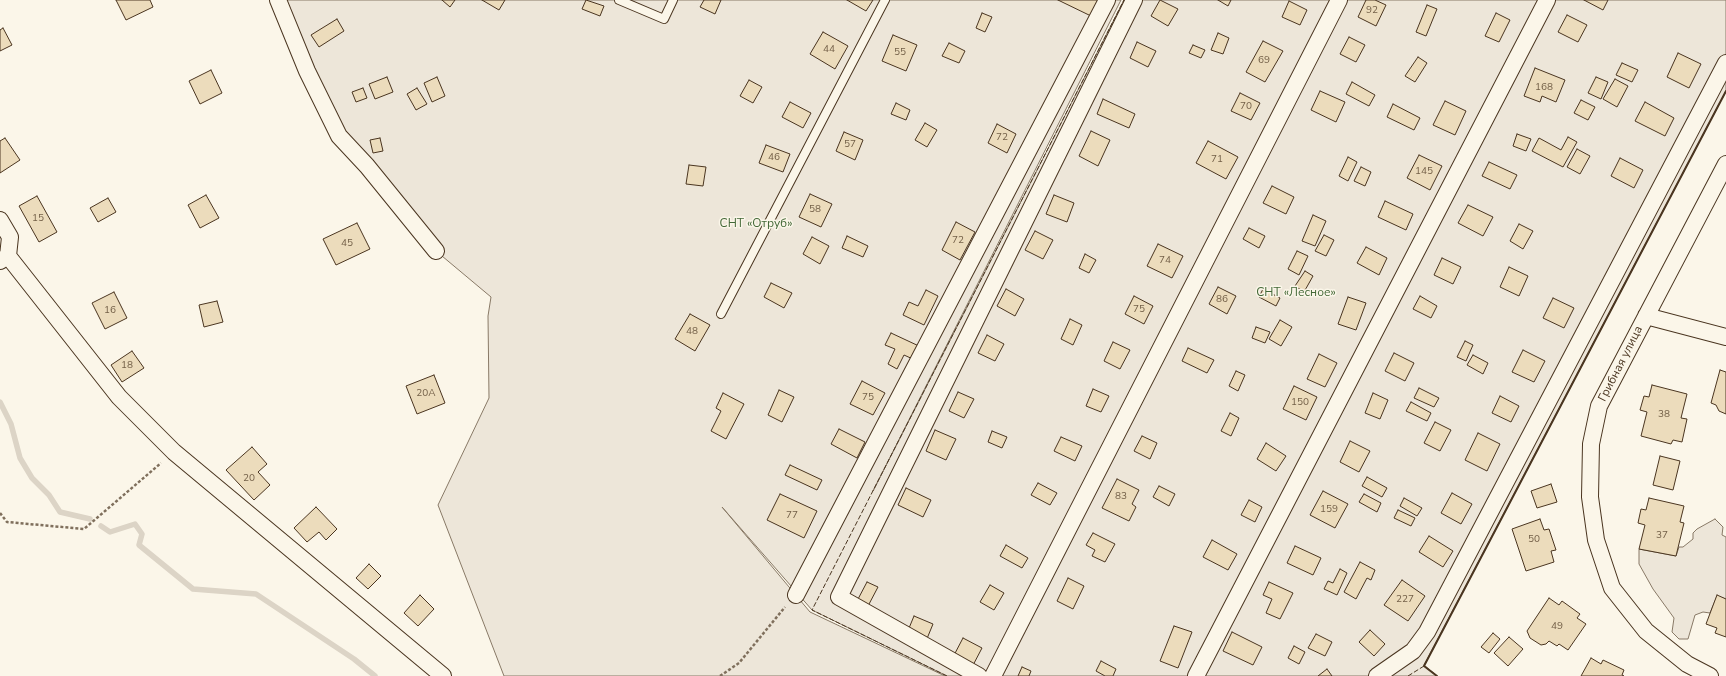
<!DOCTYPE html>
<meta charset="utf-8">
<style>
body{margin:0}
canvas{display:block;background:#fbf6e9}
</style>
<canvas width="1726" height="676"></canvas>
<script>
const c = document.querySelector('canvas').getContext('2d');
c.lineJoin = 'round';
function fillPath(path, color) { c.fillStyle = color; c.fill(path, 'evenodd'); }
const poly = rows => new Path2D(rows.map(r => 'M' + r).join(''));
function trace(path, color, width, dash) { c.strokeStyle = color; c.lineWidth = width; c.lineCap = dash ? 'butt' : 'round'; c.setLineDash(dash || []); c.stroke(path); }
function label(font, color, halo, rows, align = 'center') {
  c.font = font + ' "Nunito Sans",sans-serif'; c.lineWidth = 3; c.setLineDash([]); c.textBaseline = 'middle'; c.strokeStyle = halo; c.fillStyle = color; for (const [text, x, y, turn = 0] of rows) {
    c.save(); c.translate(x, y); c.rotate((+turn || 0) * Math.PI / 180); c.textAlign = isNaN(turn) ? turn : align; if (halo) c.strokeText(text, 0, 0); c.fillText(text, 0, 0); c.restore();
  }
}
const green = poly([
 [278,0,1121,0,873,491,1124,0,1726,0,1726,91,1424,665,1437,676,947,676,812,610,722,507,810,612,945,676,504,676,438,505,489,398,488,316,491,297,436,251,339,136,278,0],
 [1715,519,1723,527,1722,535,1726,537,1726,599,1717,596,1710,613,1703,612,1695,615,1688,639,1679,639,1672,632,1674,618,1653,589,1639,564,1639,549,1676,556,1679,547,1683,547,1693,539,1693,533,1697,529,1715,519]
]);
const stream = poly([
 [0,402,11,424,20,458,32,478,49,495,60,512,90,519],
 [101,526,110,532,135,524,142,534,139,545,193,589,256,594,354,659,375,676]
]);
const building = poly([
 [116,0,150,0,153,7,126,20,116,0],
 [442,0,455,0,450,7,442,0],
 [482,0,505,0,499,10,482,0],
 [586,0,604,6,600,16,582,9,586,0],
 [704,0,721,0,715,14,700,7,704,0],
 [847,0,873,0,866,11,847,0],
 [1058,0,1099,0,1091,16,1058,0],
 [1160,0,1178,9,1168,26,1151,16,1160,0],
 [1218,0,1231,0,1228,6,1218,0],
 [1366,0,1375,0,1386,5,1376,26,1358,17,1366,0],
 [1584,0,1608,0,1603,10,1584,0],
 [1289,1,1307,10,1300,25,1282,17,1289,1],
 [1427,5,1437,9,1426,36,1416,32,1427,5],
 [982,13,992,17,985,32,976,28,982,13],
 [1496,13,1510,20,1499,42,1485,36,1496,13],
 [1567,15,1587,25,1578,42,1558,32,1567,15],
 [337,19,344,31,319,47,311,35,337,19],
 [3,28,12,45,0,51,0,30,3,28],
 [823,32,848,46,835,69,810,54,823,32],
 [1218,33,1229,38,1223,54,1211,50,1218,33],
 [893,35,917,45,906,71,882,61,893,35],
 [1349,37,1365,45,1356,62,1340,54,1349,37],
 [1263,41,1283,51,1265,82,1246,72,1263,41],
 [1137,42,1156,51,1148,67,1130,58,1137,42],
 [949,43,965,51,959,63,942,56,949,43],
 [1193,45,1205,50,1201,58,1189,53,1193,45],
 [1678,53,1701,64,1689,88,1667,77,1678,53],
 [1418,57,1427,63,1415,82,1405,76,1418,57],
 [1622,63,1638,70,1632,82,1616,75,1622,63],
 [1535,68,1565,80,1556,102,1542,96,1540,102,1524,96,1535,68],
 [211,70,222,93,200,104,189,81,211,70],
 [387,77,393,92,375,99,369,84,387,77],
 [437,77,445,96,432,102,424,83,437,77],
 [1596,77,1608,82,1601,99,1588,93,1596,77],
 [1615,79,1628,86,1617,107,1603,99,1615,79],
 [749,80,762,87,753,103,740,96,749,80],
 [1352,82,1375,95,1369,106,1346,94,1352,82],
 [363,88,367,98,356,102,352,92,363,88],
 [417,88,427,104,416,110,407,94,417,88],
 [1320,91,1345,102,1336,122,1311,110,1320,91],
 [1240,93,1260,103,1251,120,1231,111,1240,93],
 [1103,99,1135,114,1129,128,1097,114,1103,99],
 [1581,100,1595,107,1588,120,1574,113,1581,100],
 [1445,101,1466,111,1455,135,1433,125,1445,101],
 [790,102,811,113,803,128,782,117,790,102],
 [1645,102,1674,118,1665,136,1635,121,1645,102],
 [896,103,910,110,906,120,891,114,896,103],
 [1393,104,1420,118,1414,130,1387,117,1393,104],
 [925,123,937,130,927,147,915,140,925,123],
 [997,124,1016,134,1007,153,988,143,997,124],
 [1091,131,1110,140,1098,166,1079,156,1091,131],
 [844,132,863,140,855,160,836,151,844,132],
 [1517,134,1531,139,1526,151,1513,146,1517,134],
 [1568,137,1577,142,1563,167,1532,151,1539,138,1561,150,1568,137],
 [5,138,20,160,0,173,0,141,5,138],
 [380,138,383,151,373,153,370,140,380,138],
 [1208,141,1238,157,1226,179,1196,163,1208,141],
 [766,145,790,154,783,172,759,163,766,145],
 [1577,149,1590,156,1580,174,1567,167,1577,149],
 [1419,155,1442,166,1430,190,1407,178,1419,155],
 [1348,157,1357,162,1348,181,1339,176,1348,157],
 [1620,158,1643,170,1634,188,1611,176,1620,158],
 [1489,162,1517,175,1510,189,1482,176,1489,162],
 [689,165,706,167,703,186,686,184,689,165],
 [1361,167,1371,172,1365,186,1354,181,1361,167],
 [1272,186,1294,197,1286,214,1263,203,1272,186],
 [810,194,832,204,821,227,799,217,810,194],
 [206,195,219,218,200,228,188,205,206,195],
 [1054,195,1074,203,1067,222,1046,214,1054,195],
 [37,196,57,232,39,242,19,206,37,196],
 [108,198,116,212,98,222,90,208,108,198],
 [1385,201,1413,214,1406,230,1378,217,1385,201],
 [1468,205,1493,217,1483,236,1458,223,1468,205],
 [1313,215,1326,221,1315,246,1302,241,1313,215],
 [956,222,975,232,960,260,942,250,956,222],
 [357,223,370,249,336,265,323,239,357,223],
 [1519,224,1533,231,1523,249,1510,241,1519,224],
 [1249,228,1265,236,1259,248,1243,239,1249,228],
 [1035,231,1053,240,1043,259,1025,250,1035,231],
 [1324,235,1334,240,1326,256,1315,251,1324,235],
 [847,236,868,246,863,257,842,248,847,236],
 [812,237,829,246,820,264,803,254,812,237],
 [1158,244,1183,256,1172,278,1147,266,1158,244],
 [1366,247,1387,258,1379,275,1357,263,1366,247],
 [1297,251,1308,256,1299,275,1288,269,1297,251],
 [1085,254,1096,260,1089,273,1079,268,1085,254],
 [1442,258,1461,267,1453,284,1434,275,1442,258],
 [1509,267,1528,276,1519,296,1500,287,1509,267],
 [1305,271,1313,276,1304,292,1295,286,1305,271],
 [771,283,792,293,784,308,764,297,771,283],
 [1218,287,1236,296,1227,314,1209,304,1218,287],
 [1006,289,1024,299,1015,316,997,306,1006,289],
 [1263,289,1280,298,1276,306,1259,297,1263,289],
 [926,290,938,296,924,325,903,315,909,302,918,306,926,290],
 [114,292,127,318,105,329,92,303,114,292],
 [1134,296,1153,306,1144,324,1125,314,1134,296],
 [1420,296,1437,306,1431,318,1413,309,1420,296],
 [1348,297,1366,303,1356,330,1338,324,1348,297],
 [1553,298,1574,308,1564,328,1543,318,1553,298],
 [217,301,223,322,204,327,199,305,217,301],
 [690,314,710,325,695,351,675,339,690,314],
 [1070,319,1082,325,1073,345,1061,339,1070,319],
 [1280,320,1292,327,1281,346,1269,339,1280,320],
 [1256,327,1270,332,1265,343,1252,338,1256,327],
 [891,333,921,347,915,360,904,355,897,369,888,364,895,349,885,345,891,333],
 [987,335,1004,344,995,361,978,353,987,335],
 [1465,341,1473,345,1466,361,1457,357,1465,341],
 [1113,342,1130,350,1120,369,1104,361,1113,342],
 [1188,348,1214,360,1207,373,1182,361,1188,348],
 [1523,350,1545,361,1534,382,1512,372,1523,350],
 [132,351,144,368,122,382,111,365,132,351],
 [1394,353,1414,363,1405,381,1385,371,1394,353],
 [1319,354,1337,363,1325,387,1307,379,1319,354],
 [1473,355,1488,363,1483,374,1467,365,1473,355],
 [1720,370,1726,372,1726,414,1719,411,1716,405,1711,403,1720,370],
 [1236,371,1245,375,1238,391,1229,386,1236,371],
 [434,375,445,403,417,414,406,386,434,375],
 [862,381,885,393,873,415,850,404,862,381],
 [1652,385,1687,394,1681,418,1687,419,1682,442,1673,440,1671,444,1641,436,1647,412,1640,410,1644,396,1649,397,1652,385],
 [1294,386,1317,397,1306,420,1283,409,1294,386],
 [1419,388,1439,398,1434,407,1414,398,1419,388],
 [1093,389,1109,396,1101,412,1086,406,1093,389],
 [779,390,794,397,782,422,768,415,779,390],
 [958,392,974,399,964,418,949,411,958,392],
 [723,393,744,404,726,439,711,431,721,411,716,408,723,393],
 [1373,393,1388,400,1380,419,1365,413,1373,393],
 [1500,396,1519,406,1511,422,1492,413,1500,396],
 [1411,402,1431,413,1427,421,1406,411,1411,402],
 [1230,413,1239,418,1231,436,1221,431,1230,413],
 [1435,422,1451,430,1440,451,1424,443,1435,422],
 [839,429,865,442,857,458,831,444,839,429],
 [935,430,956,439,946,460,926,451,935,430],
 [992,431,1007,437,1002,448,988,442,992,431],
 [1478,433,1500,444,1487,471,1465,460,1478,433],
 [1142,436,1157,443,1150,459,1134,451,1142,436],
 [1061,437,1082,446,1075,461,1054,451,1061,437],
 [1350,441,1370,451,1359,472,1340,462,1350,441],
 [1266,443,1286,456,1276,471,1257,459,1266,443],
 [252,447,267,464,258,472,270,485,254,500,226,470,252,447],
 [1660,456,1680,461,1673,490,1653,485,1660,456],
 [790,465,822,480,817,490,785,475,790,465],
 [1367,477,1387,488,1382,497,1362,486,1367,477],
 [1117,479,1139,490,1132,504,1136,507,1129,521,1102,508,1117,479],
 [1038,483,1057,493,1050,505,1031,495,1038,483],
 [1551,484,1557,502,1537,508,1531,491,1551,484],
 [1159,486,1175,494,1169,506,1153,497,1159,486],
 [906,488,931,500,923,517,898,505,906,488],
 [1323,491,1348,504,1335,528,1310,515,1323,491],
 [1452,493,1472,504,1461,524,1441,513,1452,493],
 [780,494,817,511,804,538,767,520,780,494],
 [1364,494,1381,503,1377,512,1359,502,1364,494],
 [1404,498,1422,508,1417,516,1400,506,1404,498],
 [1649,498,1684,506,1680,522,1684,523,1676,556,1639,549,1645,525,1638,523,1641,509,1646,510,1649,498],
 [1249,500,1262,507,1255,522,1241,515,1249,500],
 [316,507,337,529,326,540,319,532,307,542,294,528,316,507],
 [1398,510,1415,518,1411,526,1394,518,1398,510],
 [1540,519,1544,530,1549,529,1556,550,1551,551,1554,562,1526,571,1512,529,1540,519],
 [1093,533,1115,544,1105,562,1092,556,1095,550,1086,545,1093,533],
 [1429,536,1453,551,1443,567,1419,552,1429,536],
 [1212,540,1237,554,1228,570,1203,557,1212,540],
 [1006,545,1028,558,1022,568,1000,556,1006,545],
 [1295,546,1321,558,1313,575,1287,563,1295,546],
 [1360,562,1375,570,1371,580,1367,578,1356,599,1344,592,1360,562],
 [369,564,381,576,368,589,356,578,369,564],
 [1340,569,1347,573,1337,595,1324,589,1328,581,1333,583,1340,569],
 [1068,578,1084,586,1073,609,1057,601,1068,578],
 [1402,580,1425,596,1408,621,1384,605,1402,580],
 [867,582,878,587,868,606,857,601,867,582],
 [1269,582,1293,593,1280,619,1266,613,1272,599,1263,595,1269,582],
 [990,585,1004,593,994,610,980,602,990,585],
 [420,595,434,609,418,626,404,613,420,595],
 [1717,595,1726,599,1726,637,1715,633,1717,628,1706,624,1717,595],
 [1549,598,1559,605,1562,601,1580,614,1577,618,1586,624,1568,650,1559,644,1557,646,1549,641,1546,644,1541,645,1530,638,1527,631,1549,598],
 [914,616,933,624,926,641,907,633,914,616],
 [1174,626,1192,632,1178,668,1160,661,1174,626],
 [1370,630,1385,644,1374,656,1359,642,1370,630],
 [1232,632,1262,647,1253,665,1223,651,1232,632],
 [1493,633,1500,639,1489,653,1481,647,1493,633],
 [1316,634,1332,642,1325,656,1308,648,1316,634],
 [1509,637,1523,649,1508,666,1494,653,1509,637],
 [963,638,982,648,971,669,952,659,963,638],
 [1294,646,1305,652,1299,664,1288,658,1294,646],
 [1591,658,1601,664,1603,660,1624,670,1622,675,1624,676,1581,676,1591,658],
 [1101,661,1116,669,1113,676,1105,676,1096,671,1101,661],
 [1022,667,1031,671,1029,676,1018,676,1022,667],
 [1327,669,1332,676,1318,676,1327,669]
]);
const path = poly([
 [0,513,7,522,84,529,161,463],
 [720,676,739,663,785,607]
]);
const lane = poly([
 [619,0,664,19,673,0],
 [721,314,885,0]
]);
const street = poly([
 [278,0,307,71,339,136,367,166,436,251],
 [0,220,10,237,8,256,0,261],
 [8,256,119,397,174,452,443,676],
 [1646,316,1726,337],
 [796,595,1107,0],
 [979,676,839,597,1134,0],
 [993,676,1339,0],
 [1196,676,1547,0],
 [1377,676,1413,651,1427,632,1726,63],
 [1710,676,1687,664,1646,631,1612,588,1596,540,1590,497,1591,444,1599,406,1726,164]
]);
const fence = poly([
 [947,676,812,610,1124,0],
 [1408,676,1424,666,1726,91]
]);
const wall = poly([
 [1437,676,1424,666,1726,91]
]);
const numberNames = [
 ["92",1372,11],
 ["44",829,50],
 ["55",900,53],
 ["69",1264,61],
 ["168",1544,88],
 ["70",1246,107],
 ["72",1002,138],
 ["57",850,145],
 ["46",774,158],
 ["71",1217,160],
 ["145",1424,172],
 ["58",815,210],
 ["15",38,219],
 ["72",958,241],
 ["45",347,244],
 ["74",1165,261],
 ["86",1222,300],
 ["75",1139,310],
 ["16",110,311],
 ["48",692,332],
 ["18",127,366],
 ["20А",426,394],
 ["75",868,398],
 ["150",1300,403],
 ["38",1664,415],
 ["20",249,479],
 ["83",1121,497],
 ["159",1329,510],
 ["77",792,516],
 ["37",1662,536],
 ["50",1534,540],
 ["227",1405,600],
 ["49",1557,627]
];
const parkNames = [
 ["СНТ «Отруб»",756,224],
 ["СНТ «Лесное»",1296,293]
];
const streetNames = [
 ["Грибная улица",1621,364,-63]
];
fillPath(green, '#ede6d9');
trace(green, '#887966', 1);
trace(stream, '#dcd4c6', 5.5);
fillPath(building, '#ecdcbc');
trace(building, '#4a3520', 1);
trace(lane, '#4a3520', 10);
trace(street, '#4a3520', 18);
trace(path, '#7f6f5c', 2.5, [3, 2]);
trace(lane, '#fbf6e9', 8);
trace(street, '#fbf6e9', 16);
trace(fence, '#4a3520', 1, [5, 2]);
trace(wall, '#4a3520', 2);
label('10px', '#725f47', null, numberNames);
label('12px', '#436837', '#fbf6e9', parkNames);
label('12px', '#4a3520', '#fbf6e9', streetNames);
</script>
